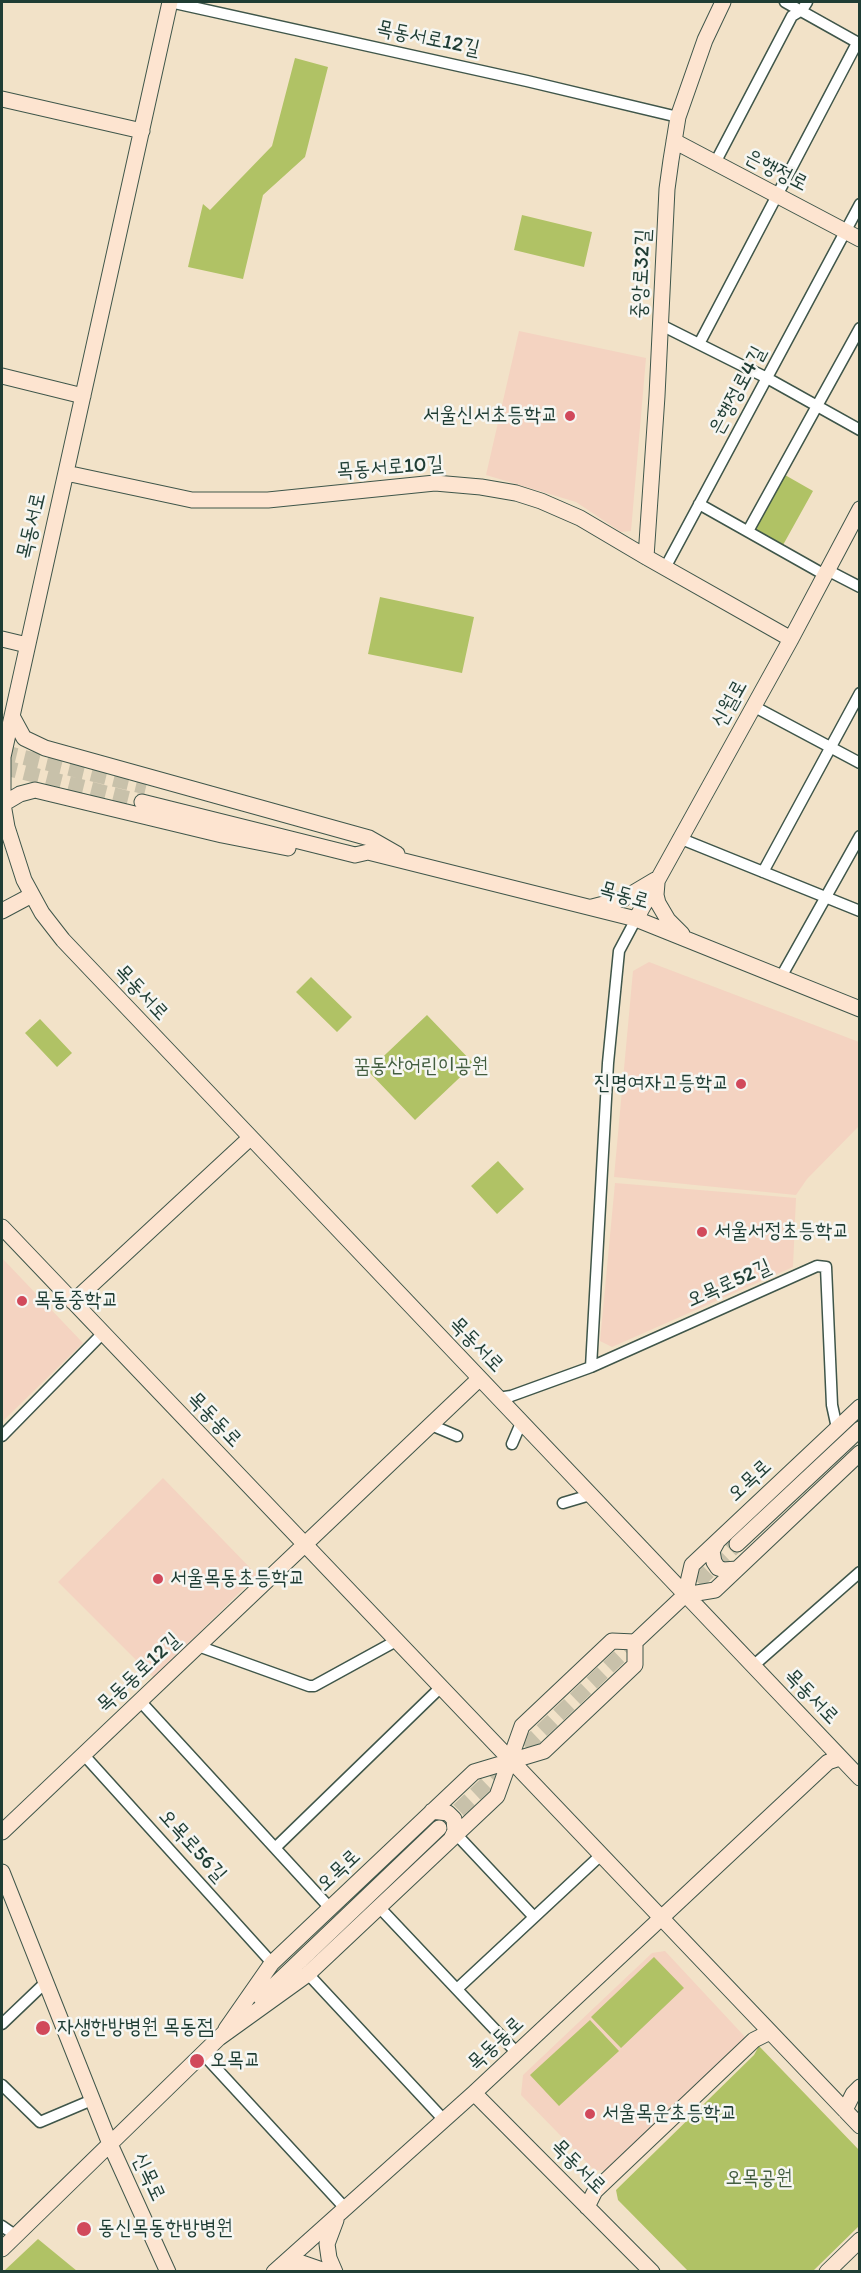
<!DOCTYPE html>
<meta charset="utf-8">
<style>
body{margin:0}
#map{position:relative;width:861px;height:2273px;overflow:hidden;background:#f2e2c8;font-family:Itim,sans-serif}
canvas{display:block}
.frame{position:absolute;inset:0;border:3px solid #1f3d34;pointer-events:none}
</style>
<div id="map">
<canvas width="861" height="2273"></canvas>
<div class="frame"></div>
</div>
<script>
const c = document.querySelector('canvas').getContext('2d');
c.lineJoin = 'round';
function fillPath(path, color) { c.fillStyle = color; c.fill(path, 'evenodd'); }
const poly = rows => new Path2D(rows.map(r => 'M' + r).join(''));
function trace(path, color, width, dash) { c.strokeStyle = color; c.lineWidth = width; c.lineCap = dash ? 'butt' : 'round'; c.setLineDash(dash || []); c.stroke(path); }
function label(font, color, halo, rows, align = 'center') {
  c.font = font + ' Itim,"Poor Story",sans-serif'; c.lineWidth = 5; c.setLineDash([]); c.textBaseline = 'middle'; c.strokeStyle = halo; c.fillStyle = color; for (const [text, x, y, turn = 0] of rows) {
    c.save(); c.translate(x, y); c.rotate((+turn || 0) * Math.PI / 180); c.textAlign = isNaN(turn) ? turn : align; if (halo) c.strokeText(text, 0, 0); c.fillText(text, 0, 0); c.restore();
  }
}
const built = poly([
 [519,331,646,358,631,531,621,532,576,502,486,475],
 [649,962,859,1042,859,1126,807,1179,796,1195,614,1177,633,971],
 [615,1183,796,1198,793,1267,612,1347,600,1341],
 [2,1258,83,1343,2,1422],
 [163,1478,257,1575,154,1678,58,1582],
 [665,1951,747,2039,607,2171,594,2170,521,2095,523,2075,652,1953]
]);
const green = poly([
 [295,58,328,67,305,157,263,195,243,279,188,267,203,204,210,210,272,146],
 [522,215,592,232,584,267,514,250],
 [785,475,813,491,783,545,754,529],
 [380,597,474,617,462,673,368,654],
 [311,977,352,1017,337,1032,296,992],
 [427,1015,474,1064,415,1120,368,1071],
 [40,1019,72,1053,57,1067,25,1033],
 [498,1161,524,1189,497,1214,471,1186],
 [654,1957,684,1988,621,2048,591,2017],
 [590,2020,619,2051,559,2106,530,2075],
 [759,2046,859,2150,859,2226,813,2271,688,2271,618,2200,616,2190,754,2055],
 [38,2239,77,2271,4,2271]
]);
const secondaryTunnel = poly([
 [2,752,146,787],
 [2,767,142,802],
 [681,1598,737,1544],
 [442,1826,642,1635]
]);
const street = poly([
 [170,2,527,81,678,117],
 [785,2,860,44],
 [715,163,792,16,802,10,807,2],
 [661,325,767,378,860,430],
 [699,344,857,43],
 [699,504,825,575],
 [748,531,860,328],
 [665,568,860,204],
 [827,570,860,587],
 [753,706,860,763],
 [679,838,860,911],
 [763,872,860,693],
 [781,977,860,836],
 [591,1367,608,1063,619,951,636,919],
 [498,1398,511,1396,591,1367,817,1266,826,1267,832,1405,837,1428],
 [431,1425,457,1436],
 [2,1436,103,1333],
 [512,1444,521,1423],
 [563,1503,590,1495],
 [198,1646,309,1686,314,1686,396,1641],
 [753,1666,860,1572],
 [140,1701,330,1908],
 [83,1754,272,1963],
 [456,1834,534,1917],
 [275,1848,441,1687],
 [379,1907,517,2053],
 [308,1974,444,2120],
 [457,1989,601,1855],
 [2,2024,46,1982],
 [203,2054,345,2208],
 [2,2085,40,2122,92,2100],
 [2,2226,15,2235]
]);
const secondary = poly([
 [170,2,3,757,3,804,7,827,24,880,42,913,63,940,860,1778],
 [2,99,142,131],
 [674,141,860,239],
 [2,376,83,396],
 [66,473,192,500,268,500,435,483,481,487,516,493,541,501,580,518,646,557,791,639],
 [646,557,657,396,667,189,671,160,678,117,705,40,723,2],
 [2,639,27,645],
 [12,716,24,738,45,748,369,838,397,854],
 [142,802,355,855,368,852,636,919,860,1009],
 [3,804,20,794,35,790,222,835,288,848],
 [657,883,656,895,658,903,668,920,682,934],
 [592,907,623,899,655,880],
 [2,911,32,895],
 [636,919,791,639,860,509],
 [2,1227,860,2126],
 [73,1302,250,1138],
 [717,1542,712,1551,714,1562,718,1568,724,1570,737,1569],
 [737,1544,860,1429],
 [685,1595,715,1590,860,1453],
 [432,1811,448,1813,454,1819,455,1831,451,1839],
 [2,1832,479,1379],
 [2,1872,110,2144,168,2272],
 [261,1998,439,1828],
 [226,2029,272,1963,474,1772,544,1751,635,1665,635,1642],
 [219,2038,308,1974,497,1796,522,1726,612,1641,635,1642,685,1595,692,1565,860,1407],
 [474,2093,652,2272],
 [845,2110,853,2094,860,2087],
 [587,2207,595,2191,754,2040,770,2032],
 [2,2249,224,2033],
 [280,2267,286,2264,302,2263,328,2272],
 [274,2272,474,2093,828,1762,840,1758],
 [335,2272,329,2258,327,2244,336,2220],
 [827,2272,860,2240]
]);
const markers = [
 [570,416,6,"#d1495b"],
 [741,1084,6,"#d1495b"],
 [702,1232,6,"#d1495b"],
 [22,1301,6,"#d1495b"],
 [158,1579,6,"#d1495b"],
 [43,2028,8,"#d1495b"],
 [197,2061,8,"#d1495b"],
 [590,2114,6,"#d1495b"],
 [84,2229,8,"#d1495b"]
];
const streetNames = [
 ["목동서로12길",428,39,12],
 ["은행정로",776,171,27],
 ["중앙로32길",642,274,-87],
 ["은행정로4길",738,391,-62],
 ["목동서로10길",390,468,-4],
 ["목동서로",32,526,-77],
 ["신월로",730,704,-61],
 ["목동로",624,896,16],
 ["목동서로",141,993,47],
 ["오목로52길",729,1284,-24],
 ["목동서로",476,1345,46],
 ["목동동로",214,1420,46],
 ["오목로",750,1481,-43],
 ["목동동로12길",139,1673,-43],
 ["목동서로",811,1697,46],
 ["오목로56길",192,1846,48],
 ["오목로",339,1871,-43],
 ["목동동로",496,2044,-43],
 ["목동서로",578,2167,45],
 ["신목로",148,2177,65]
];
const poiNames = [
 ["서울신서초등학교",558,416,"right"],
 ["진명여자고등학교",729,1084,"right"],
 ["서울서정초등학교",714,1232],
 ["목동중학교",34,1301],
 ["서울목동초등학교",170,1579],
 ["자생한방병원 목동점",57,2028],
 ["오목교",210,2061],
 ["서울목운초등학교",602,2114],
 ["동신목동한방병원",98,2229]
];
const parkNames = [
 ["꿈동산어린이공원",421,1067],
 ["오목공원",759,2179]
];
fillPath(built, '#f4d3c1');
fillPath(green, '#b0c265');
trace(secondaryTunnel, '#c8c1aa', 15, [15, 8]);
trace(street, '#3f564a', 13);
trace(secondary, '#3f564a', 17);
trace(street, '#fff', 10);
trace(secondary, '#fde4d0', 15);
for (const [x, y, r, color] of markers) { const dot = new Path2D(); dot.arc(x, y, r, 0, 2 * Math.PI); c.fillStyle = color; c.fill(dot); trace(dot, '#f6f6f2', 2); }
label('21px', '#1f3d34', '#f6f6f2', streetNames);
label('21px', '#1f3d34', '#f6f6f2', poiNames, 'left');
label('21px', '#435e40', '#f6f6f2', parkNames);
</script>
